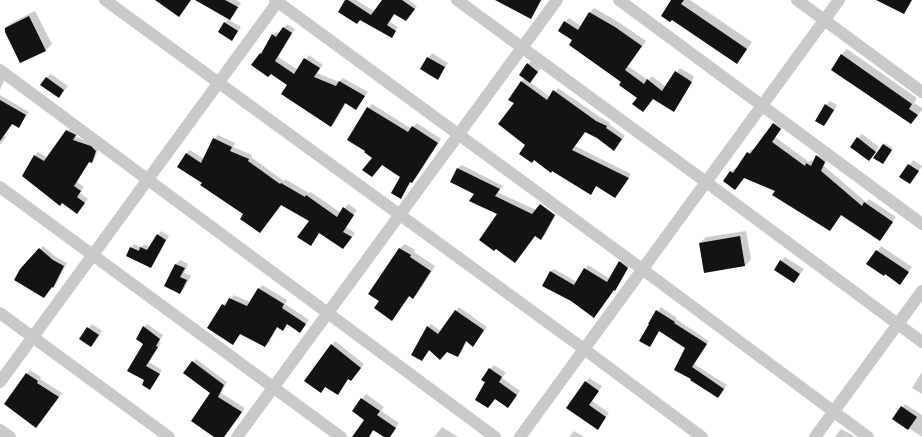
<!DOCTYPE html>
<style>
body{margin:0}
canvas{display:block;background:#fff}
</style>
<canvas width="922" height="437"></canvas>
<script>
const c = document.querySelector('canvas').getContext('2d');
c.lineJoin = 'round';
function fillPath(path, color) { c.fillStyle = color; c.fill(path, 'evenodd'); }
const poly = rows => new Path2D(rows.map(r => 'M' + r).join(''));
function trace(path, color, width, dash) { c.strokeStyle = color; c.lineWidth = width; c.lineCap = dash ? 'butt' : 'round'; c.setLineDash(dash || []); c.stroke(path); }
const shadow = poly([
 [197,0,236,0,241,3,234,15,229,20,241,27,232,40,225,23,229,19],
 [346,0,356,0,375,12,383,0,409,0,417,6,406,20,395,13,390,22,398,27,392,36,360,20,357,23],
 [501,0,542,0,534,14,530,18],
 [672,0,690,0,752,42,742,57,737,63],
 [594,8,620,23,646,41,628,66,648,80,652,76,666,87,680,68,695,77,694,77,675,107,654,98,643,111,638,98,623,81,573,40,565,22,569,18,581,26,590,12],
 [35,11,52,44,46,50,21,62,4,29,11,23],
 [287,24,295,29,278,57,298,70,309,55,323,65,317,73,339,82,343,78,368,92,356,109,346,103,335,122,331,125,289,84,260,54,273,35,276,32,280,33],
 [847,49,917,98,914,103,922,108,922,110,911,123,841,55],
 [432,53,448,63,441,74,437,78,421,69],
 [532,60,542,67,530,82,550,97,558,88,600,117,610,123,609,124,625,136,614,149,598,137,586,131,575,146,631,174,615,197,597,186,591,194,527,145,515,103,510,100,524,78,528,64],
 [51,74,68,86,59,97,47,77],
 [0,76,5,79,0,90],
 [0,95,29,112,19,126,13,123,4,135,6,137,0,145],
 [830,101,837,105,828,121,824,125,826,105],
 [372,104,412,129,417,123,441,139,416,178,411,182,401,197,401,177,374,158,368,108],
 [778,120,784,125,775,137,809,162,811,160,814,162,821,152,828,157,824,166,866,202,869,199,896,217,880,240,841,214,830,230,776,191,744,177,738,185,731,172,735,168,737,169,748,153,752,149,754,150],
 [71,127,78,132,76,137,94,143,99,147,95,158,92,162,90,161,77,182,84,187,80,193,88,199,77,212,35,156,38,152,48,158],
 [862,134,879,147,873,156,858,138],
 [218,135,235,143,233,147,252,155,251,157,284,181,285,179,309,193,311,192,341,213,348,204,357,210,346,227,355,233,347,244,343,248,320,232,314,241,310,221,282,204,260,232,245,214,203,182,186,154,190,150,204,159,214,139],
 [885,143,893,148,884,161,883,145],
 [913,160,922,166,914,179,901,177],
 [462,165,503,186,497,192,536,210,540,205,555,216,545,235,541,239,499,214,476,193,452,181,458,168],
 [544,201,558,211,556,214,542,203],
 [161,231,169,236,154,263,151,267,131,248,134,244,141,247,145,244,150,247],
 [746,231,751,259,745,266,705,272,700,243,706,237],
 [405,244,415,250,414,252,435,266,418,293,413,298,410,296,392,319,380,301,370,294,400,248],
 [43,246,56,257,67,263,56,284,53,287,21,269],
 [881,246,912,267,900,283,885,273,867,264],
 [785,257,804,269,794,282,781,261],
 [623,259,630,264,618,286,614,289,597,313,550,272,554,269,577,282,588,265,610,279,620,262],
 [180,260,188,264,184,273,191,276,184,289,180,293,165,285,176,264],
 [262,285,287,300,285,304,309,320,300,332,288,324,283,329,278,326,269,343,265,346,241,333,233,343,223,305,227,301,228,302,234,295,250,302],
 [459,307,487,327,476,342,467,341,461,353,457,356,447,351,430,350,422,360,428,327,431,324,441,331],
 [661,307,677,318,676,319,709,341,694,364,727,385,718,397,691,380,686,348,660,330,649,346,650,324,649,323],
 [92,324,102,331,91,346,80,339],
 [147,324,163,335,159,342,161,343,149,362,162,370,150,389,145,380,144,327],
 [335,341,364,364,355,376,349,378,338,393,326,386,321,392,332,345],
 [196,359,227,382,221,393,245,408,224,437,215,437,212,393,193,362],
 [494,365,506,373,502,378,520,391,511,403,496,398,488,407,486,382,490,369],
 [30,370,41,377,40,379,62,393,40,423,27,374],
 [922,372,922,394,912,388],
 [589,378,602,386,592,401,609,413,598,428,567,408],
 [366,394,384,407,381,411,399,423,389,437,386,437,374,429,369,437,358,437,365,419,353,411],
 [905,404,922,415,922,437,894,418],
 [442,427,458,437,434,437],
 [841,429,854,436,854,437,835,437],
 [574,431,584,437,569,437]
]);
const building = poly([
 [155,0,191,0,179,17],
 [195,0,225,0,238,7,230,20],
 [345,0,348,0,371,15,382,0,402,0,415,9,406,21,394,14,387,25,396,31,392,38,360,20,357,24,338,12],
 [495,0,541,0,531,19],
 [671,0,684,0,681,4,747,49,737,64,672,20,670,22,661,16],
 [876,0,912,0,904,14],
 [589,12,615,27,642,46,625,70,644,84,647,79,662,91,675,71,692,82,674,112,653,99,643,112,632,104,637,98,619,85,621,82,569,45,572,40,558,31,564,21,578,30],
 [29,16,46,51,20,63,5,32,5,28],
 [224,22,238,31,232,41,218,32],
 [283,27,292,33,275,61,294,74,304,58,320,68,314,77,336,86,339,81,365,96,356,110,345,103,331,127,281,94,287,85,271,74,268,77,251,65,260,53,261,54,272,34,276,37],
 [841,54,912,104,909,109,918,115,911,124,831,70],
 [427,57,445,67,438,80,420,69],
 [527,63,538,72,530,83,519,75],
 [46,77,64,90,59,98,40,85],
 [521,81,547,100,553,90,596,121,607,126,606,128,622,139,614,151,597,138,585,132,572,150,629,178,615,198,596,186,591,195,552,171,551,173,534,160,532,163,519,154,525,145,498,124,514,103,508,100],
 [0,100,26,115,19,128,12,124,0,141],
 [825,104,834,110,824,126,815,121],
 [367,107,408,132,412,126,438,143,412,183,410,182,401,199,391,193,400,177,382,165,372,177,362,170,372,158,364,152,365,151,347,140],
 [773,123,781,129,772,142,805,166,806,163,811,166,816,155,825,162,821,171,862,206,864,202,893,222,880,241,841,215,830,231,772,195,775,191,744,178,735,190,723,181,730,171,733,173,747,152,750,154],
 [66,130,76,135,73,140,91,146,96,151,92,163,89,162,74,186,81,191,77,197,85,203,77,214,62,203,60,206,22,176,34,155,44,161],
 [857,137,876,152,869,161,850,147],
 [213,138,232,147,230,151,249,159,248,161,280,184,281,183,305,197,306,195,337,217,343,207,354,215,343,232,352,237,343,249,319,233,311,246,297,237,309,221,281,205,260,233,240,219,243,214,200,185,202,183,177,167,186,153,201,163],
 [883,144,892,150,883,164,873,158],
 [908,164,919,171,910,184,899,177],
 [457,168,500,189,495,196,532,214,540,204,555,215,541,240,535,236,515,263,496,249,494,251,479,240,497,214,469,201,474,194,450,182],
 [157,234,166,240,151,268,126,256,130,247,139,251,140,247,147,250],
 [740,236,745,266,704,273,699,243],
 [39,248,53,260,64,266,53,288,52,287,44,298,14,280,20,269],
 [399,248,411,255,410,257,431,271,413,299,409,296,392,321,374,308,379,301,368,294],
 [876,250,909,272,900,285,885,274,884,276,866,264],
 [780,260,800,274,794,283,774,270],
 [619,261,628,268,615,291,614,290,594,318,571,301,542,286,550,271,574,285,584,268,607,282],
 [175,264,185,268,180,277,187,280,180,294,164,286],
 [258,288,284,304,282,308,306,324,300,333,287,324,283,331,277,327,265,347,240,334,233,345,207,328,222,304,225,306,229,298,247,306],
 [455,310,484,330,473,347,466,341,458,357,447,352,440,360,429,350,422,361,411,355,427,326,438,334],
 [656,310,675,322,674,323,707,344,692,367,724,389,718,398,690,380,691,379,674,370,685,348,659,331,650,347,639,341,649,324,648,324],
 [143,326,160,339,156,346,158,347,146,366,160,374,150,390,142,385,144,380,127,371,143,344,136,339],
 [87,327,99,335,91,347,79,339],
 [331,344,361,368,351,381,348,379,338,395,325,387,321,393,304,381],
 [192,361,224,385,218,397,242,412,224,437,214,437,191,421,210,393,183,373],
 [489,368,502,377,499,382,517,395,508,408,495,399,488,408,475,400,485,382,481,380],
 [26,373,38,381,37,383,59,397,36,428,4,404],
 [585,381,599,391,589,405,606,417,598,430,566,408],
 [361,398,380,411,377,415,396,428,390,437,384,437,373,430,369,437,352,437,364,420,352,411],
 [901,406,917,417,908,430,892,419]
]);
const street = poly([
 [105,0,584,349,702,437],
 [275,0,642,269,868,437],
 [457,0,706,182,922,342],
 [619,0,922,224],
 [797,0,922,92],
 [0,70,495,437],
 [0,187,341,437],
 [0,313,169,437],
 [0,382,279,0],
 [0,430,10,437],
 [237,437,557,0],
 [520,437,839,0],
 [815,437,922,291]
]);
fillPath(shadow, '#0003');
fillPath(building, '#131313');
trace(street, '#c9c9c9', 12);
</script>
